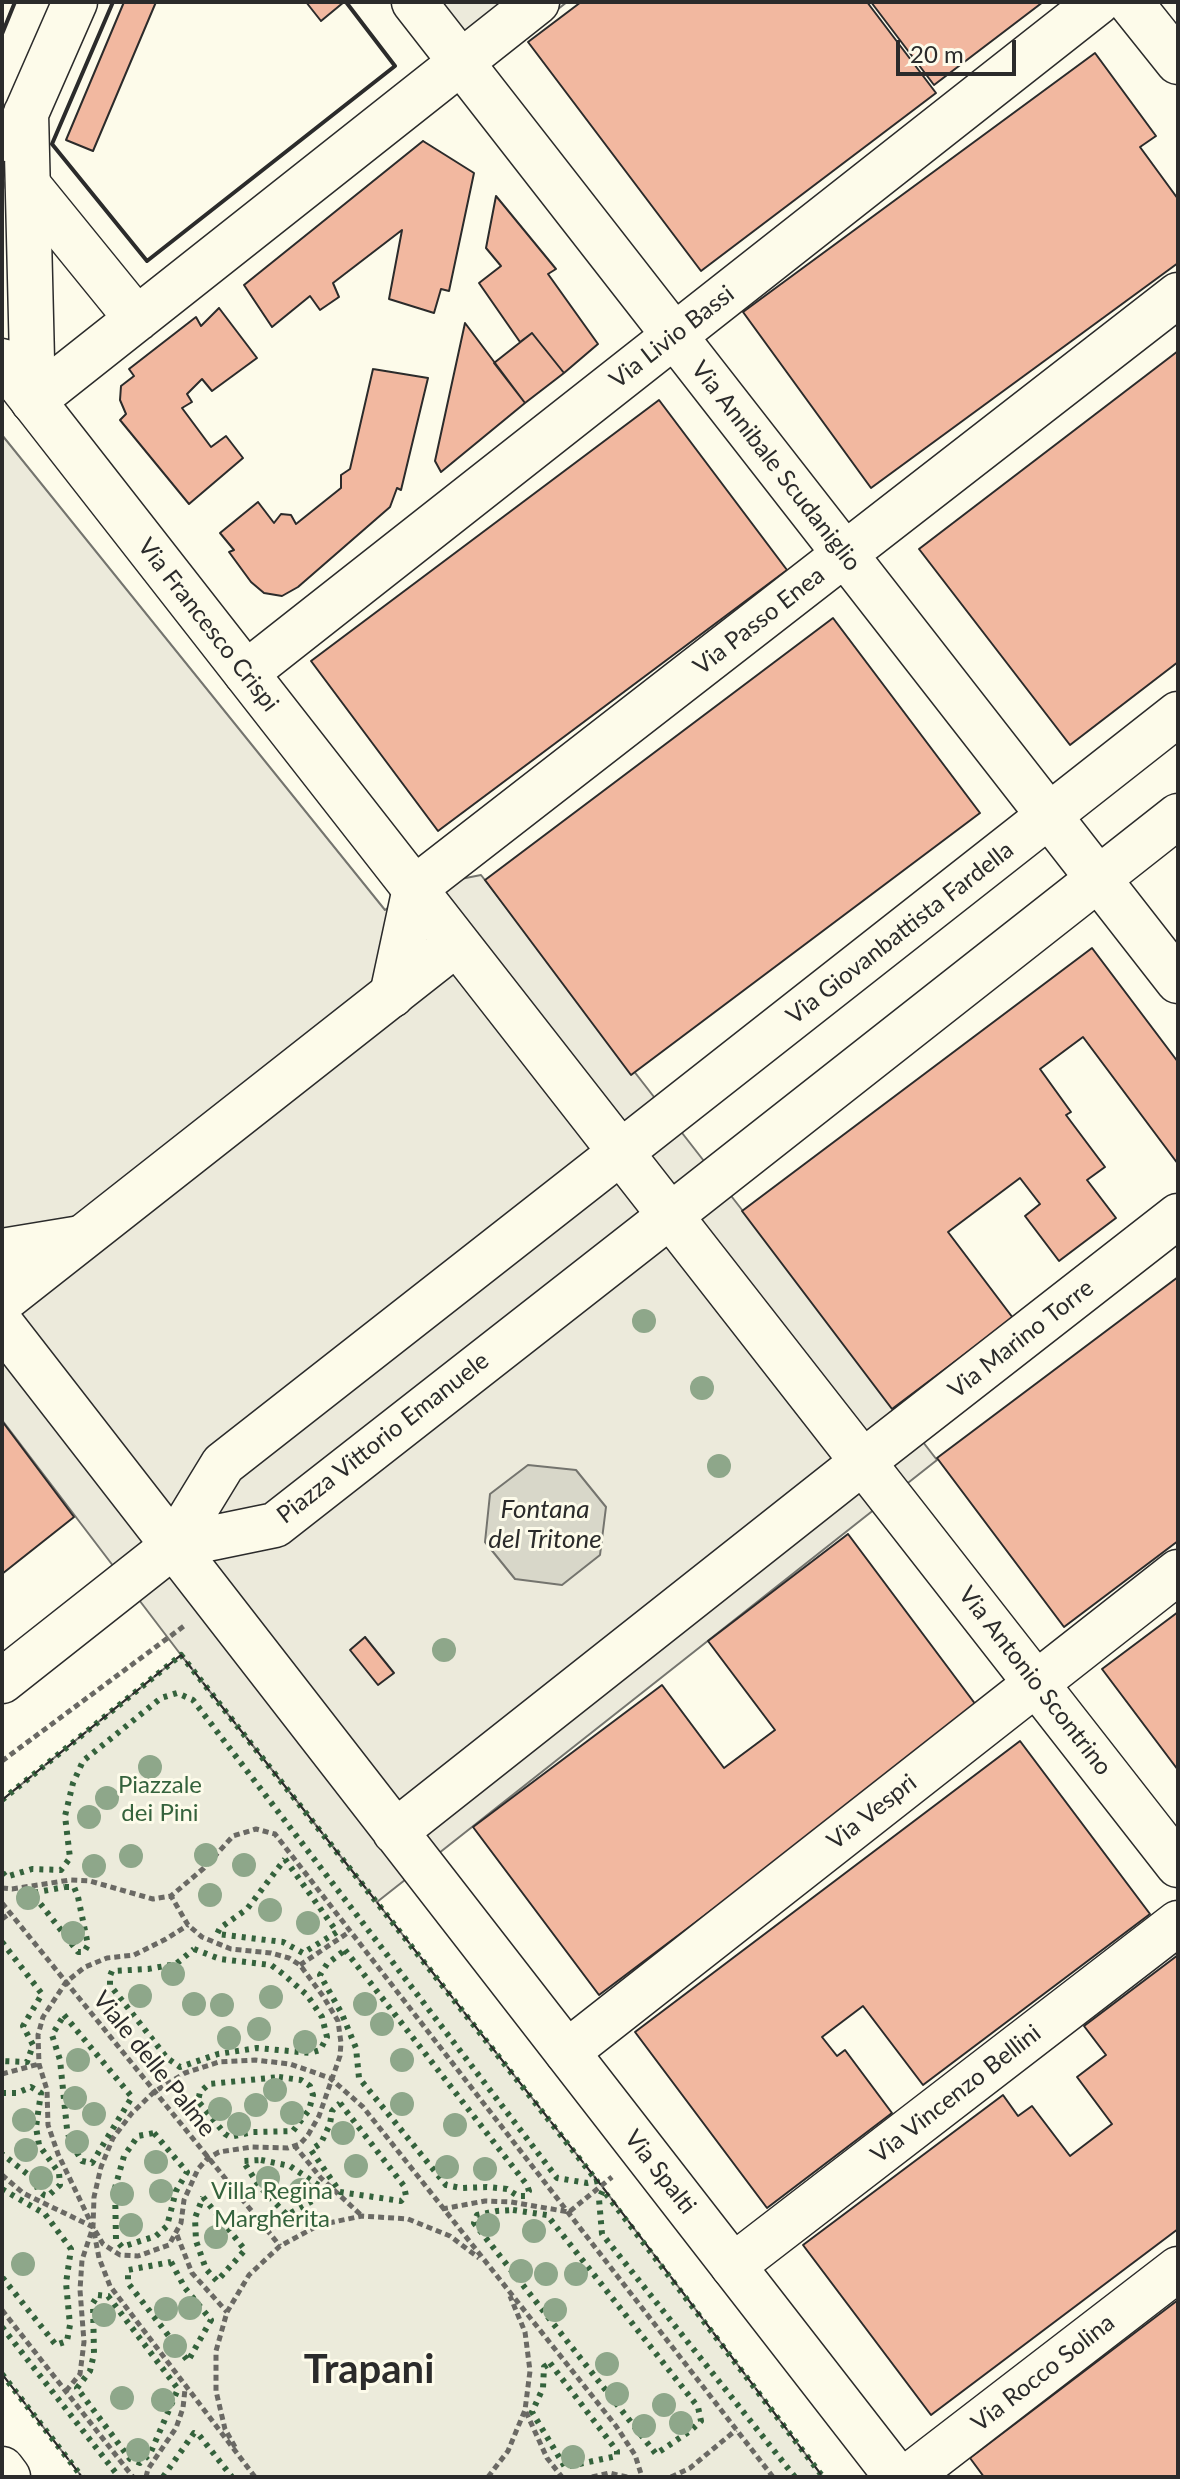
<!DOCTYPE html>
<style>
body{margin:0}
#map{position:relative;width:1180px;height:2479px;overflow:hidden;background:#fdfbea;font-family:Lato,sans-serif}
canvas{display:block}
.frame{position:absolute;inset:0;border:4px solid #2b2b2b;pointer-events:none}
.scale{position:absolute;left:896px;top:40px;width:120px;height:36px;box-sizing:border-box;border:4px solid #2b2b2b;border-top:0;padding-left:10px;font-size:24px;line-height:28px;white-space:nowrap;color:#2b2b2b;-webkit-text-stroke:6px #fdfbea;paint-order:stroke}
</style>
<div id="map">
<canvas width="1180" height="2479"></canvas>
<div class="frame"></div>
<div class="scale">20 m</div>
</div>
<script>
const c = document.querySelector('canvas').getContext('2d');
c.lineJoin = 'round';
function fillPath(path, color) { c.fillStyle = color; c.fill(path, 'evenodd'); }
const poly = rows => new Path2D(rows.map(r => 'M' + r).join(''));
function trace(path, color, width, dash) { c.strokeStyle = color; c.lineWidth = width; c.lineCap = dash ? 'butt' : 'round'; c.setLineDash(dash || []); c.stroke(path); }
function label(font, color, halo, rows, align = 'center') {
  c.font = font + ' Lato,sans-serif'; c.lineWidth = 6; c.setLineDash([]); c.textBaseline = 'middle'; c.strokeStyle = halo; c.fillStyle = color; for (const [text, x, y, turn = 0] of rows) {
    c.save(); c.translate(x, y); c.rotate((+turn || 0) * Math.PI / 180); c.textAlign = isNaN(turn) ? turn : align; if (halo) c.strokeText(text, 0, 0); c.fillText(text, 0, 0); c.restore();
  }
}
const green = poly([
 [181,1655,601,2185,823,2477,82,2477,2,2374,2,1800,181,1655]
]);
const parking = poly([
 [414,2,567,2,472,77,414,2],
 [2,435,385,910,415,888,481,875,937,1460,377,1902,181,1655,2,1420,2,435]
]);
const water = poly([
 [528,1465,576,1470,606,1507,600,1555,562,1585,515,1579,485,1542,490,1494,528,1465]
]);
const building = poly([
 [124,2,156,2,93,151,66,140,124,2],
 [306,2,344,2,321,21,306,2],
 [581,2,867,2,936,93,701,271,528,42,581,2],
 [871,2,1043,2,934,85,871,2],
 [1095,53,1156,136,1140,147,1178,199,1178,263,871,488,743,312,1095,53],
 [423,141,474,173,449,291,441,289,434,313,389,299,402,230,333,283,339,297,320,310,310,296,272,327,244,285,423,141],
 [496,196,556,269,548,274,598,344,564,373,532,333,520,342,479,283,501,266,486,248,496,196],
 [219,308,257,358,212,391,202,379,187,394,192,402,182,408,211,447,226,436,243,458,189,504,120,420,126,414,120,400,121,386,134,376,129,369,196,317,201,326,219,308],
 [465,323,525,403,441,472,435,461,465,323],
 [532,333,564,373,525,403,494,363,532,333],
 [1178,351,1178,662,1070,745,919,549,1178,351],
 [373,369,428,378,401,490,397,488,390,507,298,587,282,596,264,593,251,582,229,552,234,550,220,533,258,502,274,523,281,514,291,515,296,524,341,488,341,475,350,469,373,369],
 [659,400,787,570,438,831,311,661,659,400],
 [833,618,980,813,631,1075,485,880,833,618],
 [1092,948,1178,1062,1178,1164,1083,1037,1040,1069,1071,1112,1066,1115,1105,1167,1087,1180,1116,1218,1059,1261,1025,1216,1040,1204,1020,1178,948,1232,1013,1318,892,1409,742,1211,1092,948],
 [1178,1277,1178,1541,1064,1627,937,1458,1178,1277],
 [2,1421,74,1517,2,1574,2,1421],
 [848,1534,979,1709,599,1995,473,1827,662,1685,724,1768,775,1730,708,1641,848,1534],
 [1178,1612,1178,1770,1102,1669,1178,1612],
 [365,1637,394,1673,378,1685,350,1650,365,1637],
 [1020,1741,1150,1914,923,2085,863,2006,822,2037,837,2056,845,2050,892,2113,767,2208,635,2032,1020,1741],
 [1178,1955,1178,2229,931,2415,803,2245,1003,2095,1018,2116,1032,2106,1070,2156,1112,2124,1077,2077,1106,2055,1084,2026,1178,1955],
 [1178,2300,1178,2477,984,2477,970,2458,1178,2300]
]);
const path = poly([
 [2,1761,184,1626],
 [2,1888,12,1889,70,1880,90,1881,153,1899,171,1896,204,1868,233,1836,256,1829,275,1834,773,2477],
 [2,1903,280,2246],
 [2,1919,10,1913],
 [300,1965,349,1932],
 [2,2074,39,2064],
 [294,2145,321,2178,362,2216],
 [2,2175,23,2193,93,2227,103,2244,120,2255,138,2256,169,2245,181,2223,184,2200,198,2169,207,2159,219,2152,252,2147,288,2148,300,2144,308,2135,319,2116,340,2056,341,2043,338,2021,323,1996,300,1965,289,1958,271,1953,231,1949,202,1937,188,1925,171,1896],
 [442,2209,485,2201,511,2202,569,2212,612,2177],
 [177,2235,192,2273,227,2312],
 [2,2310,133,2477],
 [66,2391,80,2374,84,2342,80,2290,82,2260,93,2227,58,2154,48,2125,47,2090,39,2064,38,2035,43,2017,66,1982,85,1967,107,1958,134,1955,166,1939,188,1925],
 [526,2412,547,2458,562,2477],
 [235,2447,225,2429,216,2391,216,2351,227,2312,249,2275,280,2246,319,2225,362,2216,408,2219,450,2236,479,2258],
 [146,2477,148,2469,176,2428,183,2408,185,2389],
 [255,2477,110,2286,99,2258,93,2227,94,2197,101,2167,113,2138,132,2113,154,2092,185,2073,219,2062,255,2060,290,2064,330,2078,363,2107,616,2426,635,2455,642,2477],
 [488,2477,508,2451,525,2410,530,2371,525,2332,510,2296],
 [592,2477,609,2473,627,2477],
 [671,2477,690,2468,736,2430]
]);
const minor = poly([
 [414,2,1178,981],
 [1130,2,1178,62],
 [28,185,137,319],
 [33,401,537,2],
 [246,673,1098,2],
 [392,995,415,888,1178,295],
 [2,1251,81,1238],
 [864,1461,1178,1216],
 [173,1546,275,1525,671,1215],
 [2,1681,173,1546,223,1464,621,1152],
 [567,2052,1178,1572],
 [733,2266,1178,1923],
 [2,2469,8,2477],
 [908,2477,1178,2269]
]);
const major = poly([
 [26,113,33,401],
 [14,141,75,2],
 [2,361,1178,1865],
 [621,1152,1178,714],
 [671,1215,1178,816],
 [2,1301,457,943],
 [2,1325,897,2477],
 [395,1832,864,1461]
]);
const hedge = poly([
 [2,1800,181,1655,597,2181,587,2183,557,2178,193,1700,177,1693,161,1698,83,1761,73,1783,65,1816,70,1858,61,1870,32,1869,6,1877,2,1872],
 [285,1859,337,1932,303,1953,283,1942,217,1934,220,1928,247,1909,285,1859],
 [65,1887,74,1887,78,1897,88,1945,84,1952,78,1952,32,1893,65,1887],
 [2,1942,42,1994,23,2026,33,2045,27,2062,2,2061],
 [194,1949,220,1959,271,1965,283,1974,307,1995,322,2017,327,2037,320,2050,310,2053,257,2048,218,2054,180,2067,167,2058,110,1985,110,1976,112,1971,148,1969,176,1964,194,1949],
 [345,1950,527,2185,529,2191,525,2196,518,2196,507,2189,487,2187,461,2188,446,2185,359,2078,356,2048,342,2014,320,1975,327,1964,345,1950],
 [64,2015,132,2097,92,2163,82,2161,70,2141,67,2129,60,2060,52,2035,64,2015],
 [279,2077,301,2080,310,2086,313,2095,309,2110,293,2131,253,2132,230,2137,225,2134,198,2101,200,2092,209,2084,279,2077],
 [2,2093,17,2093,31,2087,41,2093,36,2127,39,2145,59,2173,60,2185,48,2196,44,2195,38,2190,35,2180,2,2154],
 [340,2103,404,2186,406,2196,401,2201,340,2192,311,2150,321,2143,330,2124,332,2111,340,2103],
 [154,2133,187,2172,176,2191,167,2226,156,2236,122,2247,116,2240,115,2188,124,2156,138,2136,154,2133],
 [261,2160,290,2166,321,2187,325,2194,287,2215,259,2186,243,2161,261,2160],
 [2,2189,45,2214,71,2249,66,2283,70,2325,67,2341,56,2345,2,2277],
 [203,2197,245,2250,217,2281,206,2269,196,2241,195,2218,203,2197],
 [513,2210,547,2215,698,2407,701,2421,690,2431,656,2454,474,2223,477,2215,497,2211,513,2210],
 [171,2262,185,2288,211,2320,188,2361,128,2283,128,2270,171,2262],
 [98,2295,108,2296,178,2389,150,2454,140,2463,130,2459,77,2388,90,2371,94,2354,93,2303,98,2295],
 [2,2327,119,2477],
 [550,2363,617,2451,617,2456,565,2467,532,2412,543,2388,544,2367,550,2363],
 [2,2374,82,2477],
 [163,2477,194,2433,199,2435,232,2477],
 [795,2477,602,2234,599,2199,603,2190,823,2477]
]);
const fence = poly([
 [2,1800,181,1655,601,2185,823,2477],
 [2,2374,82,2477]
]);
const wall = poly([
 [113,2,52,144,147,261,395,66,346,2],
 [2,34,15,2]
]);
const trees = [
 [644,1321],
 [702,1388],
 [719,1466],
 [444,1650],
 [150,1767],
 [107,1798],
 [89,1817],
 [206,1855],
 [131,1856],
 [244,1865],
 [94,1866],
 [210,1895],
 [28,1898],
 [270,1910],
 [308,1923],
 [73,1933],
 [173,1974],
 [140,1996],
 [271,1997],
 [194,2004],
 [365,2004],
 [222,2005],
 [382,2024],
 [259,2029],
 [229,2038],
 [305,2042],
 [78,2060],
 [402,2060],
 [275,2090],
 [75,2098],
 [402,2104],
 [256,2105],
 [220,2109],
 [292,2113],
 [94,2114],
 [24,2120],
 [239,2124],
 [455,2125],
 [343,2133],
 [77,2142],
 [26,2150],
 [156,2162],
 [356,2166],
 [447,2167],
 [485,2169],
 [41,2178],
 [268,2178],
 [301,2190],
 [161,2191],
 [122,2194],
 [131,2225],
 [488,2225],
 [534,2231],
 [216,2237],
 [23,2264],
 [521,2271],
 [546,2274],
 [576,2274],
 [190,2308],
 [166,2309],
 [555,2310],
 [104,2315],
 [175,2346],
 [607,2364],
 [617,2394],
 [122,2398],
 [163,2400],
 [664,2405],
 [681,2423],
 [644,2426],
 [138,2450],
 [573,2457]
];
const streetNames = [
 ["Via Livio Bassi",672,337,-38],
 ["Via Annibale Scudaniglio",776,466,52],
 ["Via Passo Enea",759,621,-38],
 ["Via Francesco Crispi",208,625,52],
 ["Via Giovanbattista Fardella",900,933,-38],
 ["Via Marino Torre",1021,1339,-38],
 ["Piazza Vittorio Emanuele",383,1438,-38],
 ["Via Antonio Scontrino",1035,1681,52],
 ["Via Vespri",872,1812,-38],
 ["Viale delle Palme",154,2064,51],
 ["Via Vincenzo Bellini",956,2094,-38],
 ["Via Spalti",660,2172,52],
 ["Via Rocco Solina",1043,2373,-38]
];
const parkNames = [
 ["Piazzale",160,1785],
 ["dei Pini",160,1813],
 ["Villa Regina",272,2191],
 ["Margherita",272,2219]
];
const waterNames = [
 ["Fontana",545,1510],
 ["del Tritone",545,1540]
];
const townNames = [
 ["Trapani",369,2370]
];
fillPath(green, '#ecebdb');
trace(green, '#74746e', 2);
fillPath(parking, '#eceadb');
trace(parking, '#74746e', 2);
fillPath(water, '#d8d7c9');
trace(water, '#74746e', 2);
fillPath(building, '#f2b8a0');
trace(building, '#2b2b2b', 2);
trace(minor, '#2b2b2b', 47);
trace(major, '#2b2b2b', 47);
trace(path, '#6a6964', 5, [6, 4]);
trace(minor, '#fdfbea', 44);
trace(major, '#fdfbea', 44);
trace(hedge, '#34623c', 6, [4, 6]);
trace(fence, '#2b2b2b', 2, [10, 4]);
trace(wall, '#2b2b2b', 4);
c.fillStyle = '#8ea78a';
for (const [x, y] of trees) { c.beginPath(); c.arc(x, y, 12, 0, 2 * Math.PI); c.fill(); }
label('24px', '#2b2b2b', '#fdfbea', streetNames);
label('24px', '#34623c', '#fdfbea', parkNames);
label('italic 26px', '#2b2b2b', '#fdfbea', waterNames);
label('bold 40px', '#2b2b2b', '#fdfbea', townNames);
</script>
